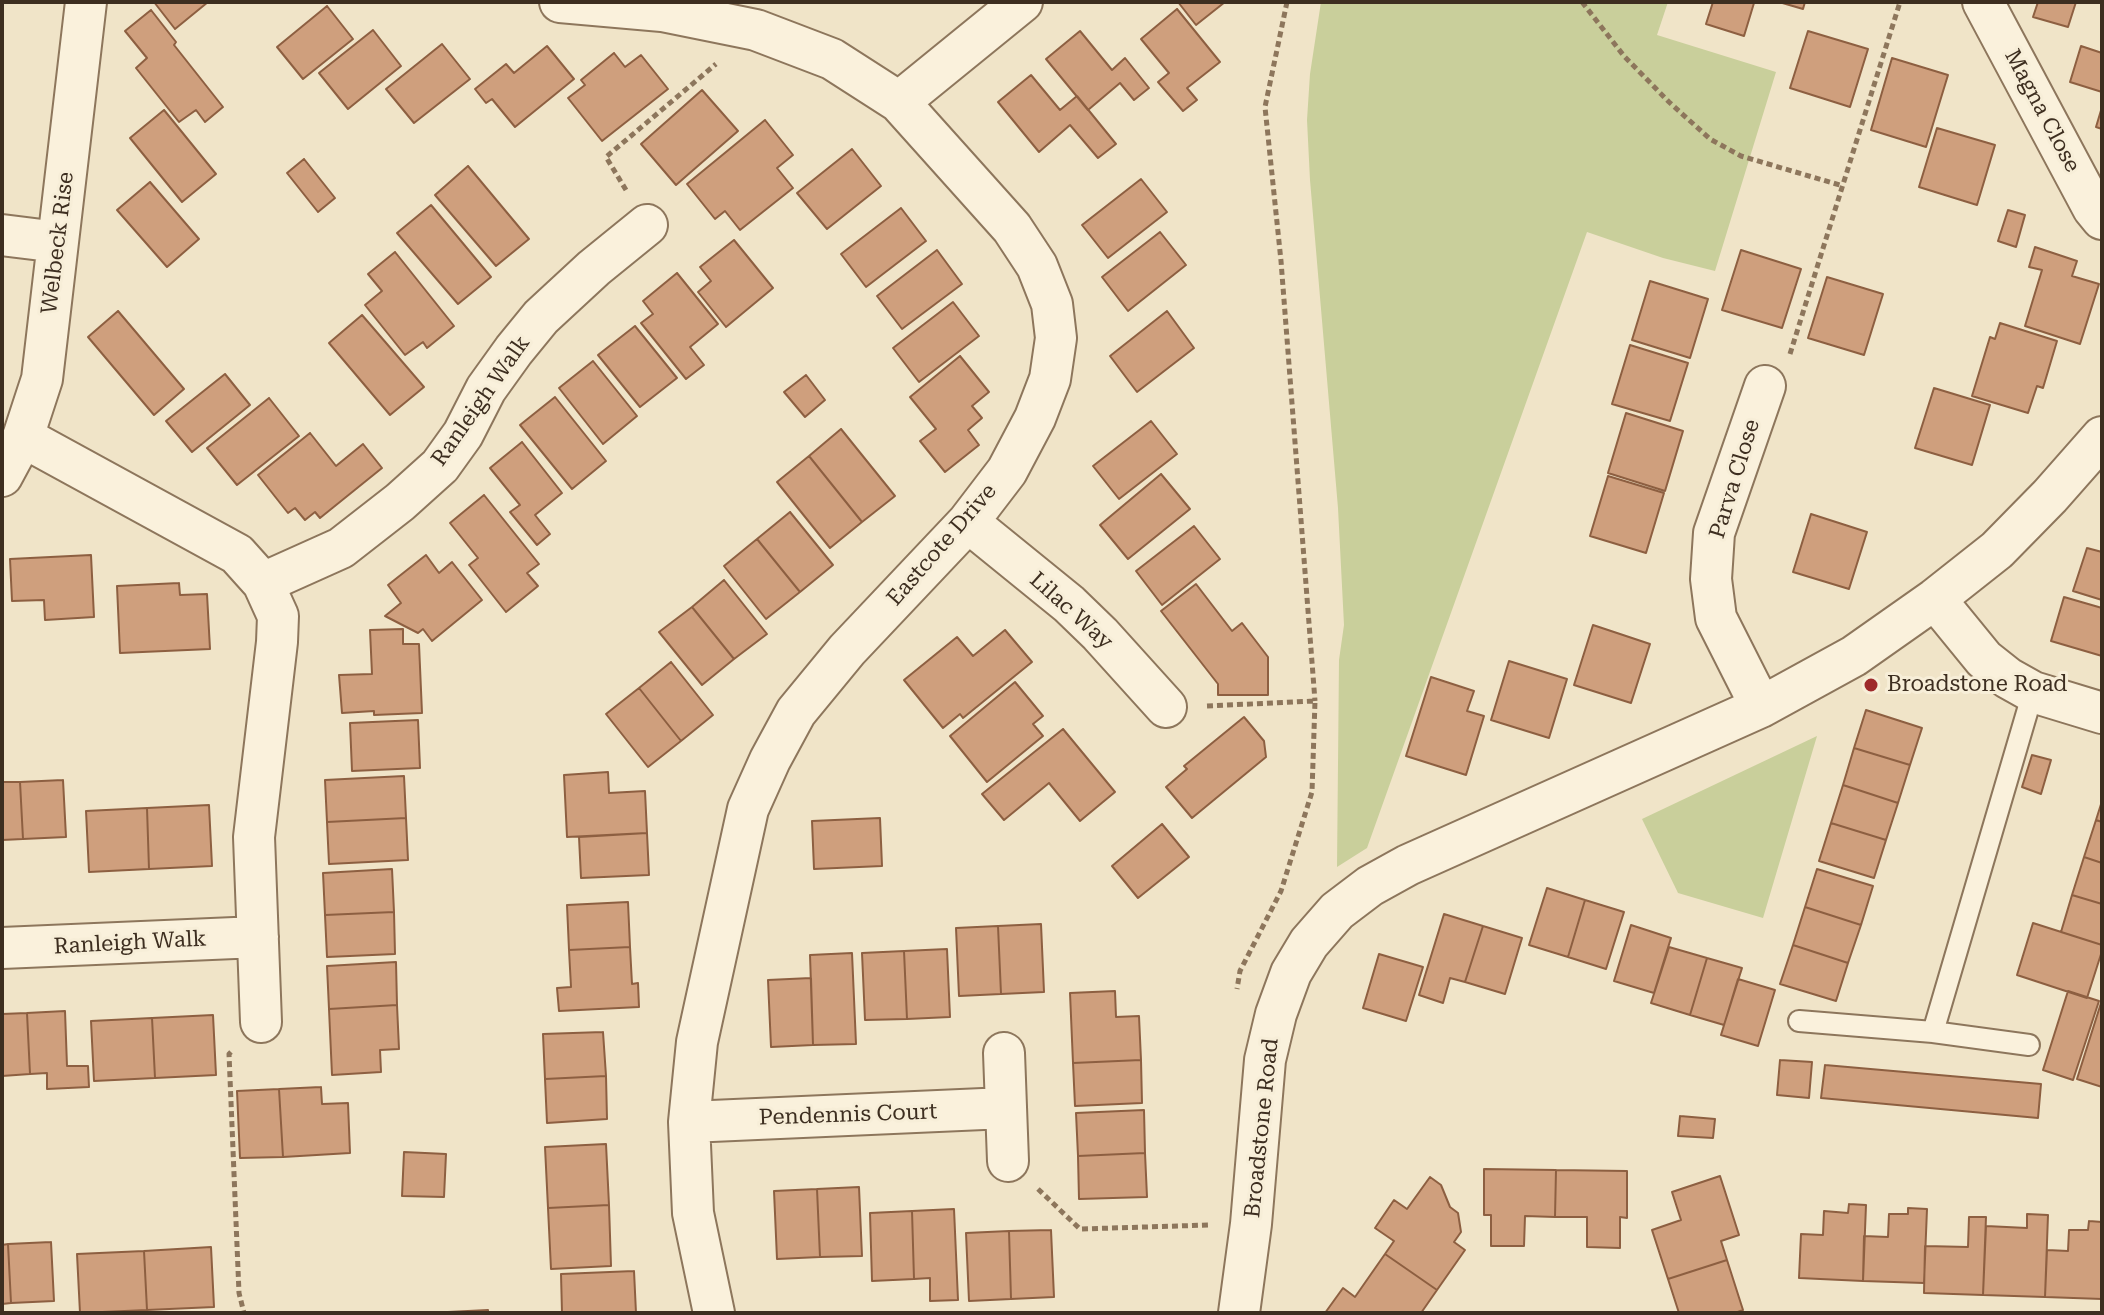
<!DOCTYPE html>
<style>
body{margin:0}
#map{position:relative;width:2104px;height:1315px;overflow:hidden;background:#f0e4c8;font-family:"Roboto Serif",serif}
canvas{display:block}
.frame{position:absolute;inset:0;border:4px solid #3d2e20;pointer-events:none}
</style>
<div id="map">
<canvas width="2104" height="1315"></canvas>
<div class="frame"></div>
</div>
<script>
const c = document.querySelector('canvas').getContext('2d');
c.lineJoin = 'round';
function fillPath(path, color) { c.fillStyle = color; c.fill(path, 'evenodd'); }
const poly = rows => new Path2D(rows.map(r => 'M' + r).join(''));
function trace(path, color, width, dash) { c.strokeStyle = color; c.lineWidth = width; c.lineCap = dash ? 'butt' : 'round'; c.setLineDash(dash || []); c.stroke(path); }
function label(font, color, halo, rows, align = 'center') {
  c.font = font + ' "Roboto Serif",serif'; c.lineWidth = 6; c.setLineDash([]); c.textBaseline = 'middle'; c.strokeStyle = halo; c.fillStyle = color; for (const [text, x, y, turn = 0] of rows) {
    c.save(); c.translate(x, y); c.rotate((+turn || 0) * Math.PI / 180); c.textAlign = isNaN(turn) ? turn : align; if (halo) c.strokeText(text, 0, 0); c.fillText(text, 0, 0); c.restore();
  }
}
const green = poly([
 [1321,2,1668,2,1657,35,1776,72,1715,271,1663,258,1587,232,1367,848,1337,867,1339,660,1344,625,1338,508,1310,180,1307,120,1310,74],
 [1817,736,1763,918,1678,893,1642,819]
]);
const building = poly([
 [154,2,208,2,175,29,154,2],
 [1178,2,1225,2,1196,25,1178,2],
 [1713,2,1754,3,1744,36,1706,24,1713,2],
 [1779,2,1805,2,1803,9,1779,2],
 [2038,2,2076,2,2068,27,2033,17,2038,2],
 [327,6,353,39,303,79,277,47,327,6],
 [1177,9,1220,62,1187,88,1197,100,1183,111,1158,82,1169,73,1141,39,1177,9],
 [151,10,176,42,174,45,223,107,205,122,196,110,179,122,136,68,147,58,125,31,151,10],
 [373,30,401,66,348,109,319,73,373,30],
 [1080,31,1112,70,1125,58,1149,88,1134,100,1120,83,1088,110,1046,59,1080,31],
 [1808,31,1868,49,1850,107,1790,88,1808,31],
 [442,44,470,79,414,123,386,89,442,44],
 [547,46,574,79,515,127,492,99,486,103,475,89,506,64,514,73,547,46],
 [2081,46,2102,53,2102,92,2070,82,2081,46],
 [614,53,625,67,641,55,668,89,602,141,568,98,585,85,581,80,614,53],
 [1892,58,1948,75,1926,147,1871,130,1892,58],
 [1031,75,1060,110,1077,96,1116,144,1098,158,1070,125,1039,152,998,102,1031,75],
 [702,90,738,131,676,185,641,144,702,90],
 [2102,107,2102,129,2096,127,2102,107],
 [164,110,216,174,182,202,130,138,164,110],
 [765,120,793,155,777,168,793,188,740,230,725,211,715,219,687,184,765,120],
 [1937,128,1995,145,1977,205,1919,187,1937,128],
 [852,149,881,186,827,229,797,193,852,149],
 [304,159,335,198,318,212,287,173,304,159],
 [468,166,529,239,496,266,435,195,468,166],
 [1141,179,1167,212,1108,258,1082,225,1141,179],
 [150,182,199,239,167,267,117,210,150,182],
 [431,205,491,277,458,304,397,233,431,205],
 [901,208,926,241,866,287,841,254,901,208],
 [2008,210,2025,215,2016,247,1998,241,2008,210],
 [1160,232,1186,265,1128,311,1102,277,1160,232],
 [734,240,773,288,726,327,698,292,711,281,700,267,734,240],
 [2035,247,2077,261,2072,276,2099,284,2080,344,2025,326,2042,270,2029,267,2035,247],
 [937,250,962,284,902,329,877,296,937,250],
 [1741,250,1801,269,1782,328,1722,310,1741,250],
 [395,252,454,326,427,348,423,342,405,355,365,305,382,291,368,274,395,252],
 [677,273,718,324,690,347,704,365,686,379,641,323,653,314,643,301,677,273],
 [1827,277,1883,294,1864,355,1808,338,1827,277],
 [1650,281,1708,299,1690,358,1632,340,1650,281],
 [953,302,979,336,919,382,893,348,953,302],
 [118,311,184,389,154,415,88,337,118,311],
 [1167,311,1194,348,1137,392,1110,356,1167,311],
 [362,315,424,387,390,415,329,343,362,315],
 [2000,323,2057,341,2043,388,2037,386,2028,413,1972,396,1990,337,1995,339,2000,323],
 [635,326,677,378,640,407,598,355,635,326],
 [1630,345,1688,363,1670,421,1612,404,1630,345],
 [960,356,989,392,972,406,982,418,968,430,979,445,945,472,920,441,936,429,910,397,960,356],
 [593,361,637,416,603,444,559,388,593,361],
 [225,374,250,405,192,452,166,421,225,374],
 [806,375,825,400,805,417,784,392,806,375],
 [1934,388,1990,405,1972,465,1915,448,1934,388],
 [555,397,606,461,572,489,520,425,555,397],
 [269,398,299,436,237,485,207,448,269,398],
 [1626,413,1683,431,1665,491,1608,473,1626,413],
 [1151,421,1177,454,1119,499,1093,466,1151,421],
 [841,429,895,496,862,522,809,456,841,429],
 [310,433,336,466,363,444,382,468,320,518,315,512,305,520,295,508,288,513,258,475,310,433],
 [522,442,562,493,535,515,550,534,537,545,510,512,520,505,490,468,522,442],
 [809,456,862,522,830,548,777,482,809,456],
 [1161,474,1190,509,1128,559,1100,525,1161,474],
 [1608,476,1664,493,1646,553,1590,536,1608,476],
 [484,495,539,564,527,573,538,586,506,612,469,565,478,558,450,523,484,495],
 [790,512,833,565,800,592,757,539,790,512],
 [1811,514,1867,532,1849,589,1793,572,1811,514],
 [1194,526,1220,559,1162,605,1136,571,1194,526],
 [757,539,800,592,766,619,724,566,757,539],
 [2087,548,2102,552,2102,600,2073,591,2087,548],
 [91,555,94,617,45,620,44,600,12,601,10,559,91,555],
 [426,555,439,573,452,562,482,600,432,641,423,629,418,633,385,616,401,603,388,585,426,555],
 [724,580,767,634,734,659,692,607,724,580],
 [179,583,180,595,207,594,210,649,120,653,117,586,179,583],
 [1196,584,1232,631,1242,623,1268,657,1268,695,1218,695,1218,684,1161,611,1196,584],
 [2064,597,2102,608,2102,656,2051,641,2064,597],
 [692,607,734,659,702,685,659,632,692,607],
 [1593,625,1650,644,1631,703,1574,685,1593,625],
 [403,629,403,644,419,644,422,713,374,715,374,711,342,713,339,675,372,674,370,630,403,629],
 [1005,630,1032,662,963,718,960,714,943,728,904,680,957,637,973,656,1005,630],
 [1509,661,1567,679,1549,738,1491,720,1509,661],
 [671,662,713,715,681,741,639,688,671,662],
 [1431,677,1474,691,1467,711,1484,716,1466,775,1406,756,1431,677],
 [1015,682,1043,716,1033,724,1043,736,987,782,950,736,1015,682],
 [639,688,681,741,648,767,606,714,639,688],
 [1866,710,1922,728,1910,765,1854,748,1866,710],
 [1244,717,1264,741,1266,757,1192,818,1166,787,1187,769,1184,766,1244,717],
 [418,720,420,768,352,771,350,723,418,720],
 [1063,729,1115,792,1080,821,1049,783,1004,820,982,794,1063,729],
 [1854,748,1910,765,1898,803,1843,785,1854,748],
 [2032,755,2051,760,2041,794,2022,787,2032,755],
 [608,772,609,793,645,791,647,833,567,837,564,775,608,772],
 [404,776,406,818,327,822,325,780,404,776],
 [63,780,66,837,23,839,20,782,63,780],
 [2,782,20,782,23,839,2,840,2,782],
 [1843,785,1898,803,1886,840,1831,823,1843,785],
 [2102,801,2102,822,2096,820,2102,801],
 [209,805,212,866,149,869,147,808,209,805],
 [147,808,149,869,89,872,86,811,147,808],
 [406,818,408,860,329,864,327,822,406,818],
 [880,818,882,866,814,869,812,821,880,818],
 [2096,820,2102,822,2102,863,2084,857,2096,820],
 [1831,823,1886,840,1874,878,1819,861,1831,823],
 [1162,824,1189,857,1138,898,1112,866,1162,824],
 [647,833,649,875,581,878,579,837,647,833],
 [2084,857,2102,863,2102,904,2072,895,2084,857],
 [392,869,394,912,325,915,323,873,392,869],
 [1817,869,1873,886,1861,925,1805,907,1817,869],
 [1547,888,1585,900,1568,957,1529,945,1547,888],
 [2072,895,2102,904,2102,945,2061,932,2072,895],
 [1585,900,1624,912,1606,969,1568,957,1585,900],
 [628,902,630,947,569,950,567,905,628,902],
 [1805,907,1861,925,1848,963,1793,945,1805,907],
 [394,912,395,954,327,957,325,915,394,912],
 [1444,914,1483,926,1465,982,1450,978,1443,1003,1419,995,1444,914],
 [2033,923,2102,945,2102,951,2087,998,2017,975,2033,923],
 [1041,924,1044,992,1001,994,998,926,1041,924],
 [1631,925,1671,938,1654,993,1614,981,1631,925],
 [998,926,1001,994,959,996,956,928,998,926],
 [1483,926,1522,938,1505,994,1465,982,1483,926],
 [1793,945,1848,963,1836,1001,1780,984,1793,945],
 [630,947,632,984,638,983,639,1007,559,1011,557,988,571,987,569,950,630,947],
 [1669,947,1707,958,1690,1015,1651,1003,1669,947],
 [947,949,950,1017,907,1019,904,951,947,949],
 [904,951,907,1019,865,1020,862,953,904,951],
 [852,953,856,1044,813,1045,810,955,852,953],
 [1379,954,1423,967,1406,1021,1363,1008,1379,954],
 [1707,958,1742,968,1724,1025,1690,1015,1707,958],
 [396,962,397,1005,329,1009,327,966,396,962],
 [811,978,813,1045,771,1047,768,980,811,978],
 [1738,979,1775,990,1758,1046,1721,1035,1738,979],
 [1115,991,1116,1017,1139,1016,1141,1060,1073,1063,1070,993,1115,991],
 [2068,991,2099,1001,2073,1080,2043,1070,2068,991],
 [2101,1003,2102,1003,2102,1087,2077,1079,2101,1003],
 [397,1005,399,1049,380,1050,381,1072,332,1075,329,1009,397,1005],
 [65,1011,67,1066,88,1066,89,1087,47,1089,47,1073,30,1074,27,1013,65,1011],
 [27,1013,30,1074,2,1076,2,1014,27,1013],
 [213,1015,216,1075,155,1078,152,1018,213,1015],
 [152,1018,155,1078,94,1081,91,1021,152,1018],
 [603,1032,606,1076,545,1079,543,1034,603,1032],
 [1141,1060,1142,1103,1075,1106,1073,1063,1141,1060],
 [1780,1060,1812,1062,1809,1098,1777,1095,1780,1060],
 [1825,1065,2041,1084,2038,1118,1821,1098,1825,1065],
 [606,1076,607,1119,547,1123,545,1079,606,1076],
 [321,1087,322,1104,348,1103,350,1153,283,1157,279,1089,321,1087],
 [279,1089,283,1157,240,1158,237,1091,279,1089],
 [1144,1110,1145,1153,1078,1156,1076,1113,1144,1110],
 [1680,1116,1715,1119,1713,1138,1678,1136,1680,1116],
 [606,1144,609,1205,548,1208,545,1147,606,1144],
 [404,1152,446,1154,444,1197,402,1196,404,1152],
 [1145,1153,1147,1197,1079,1199,1078,1156,1145,1153],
 [1484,1169,1556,1170,1555,1217,1525,1216,1524,1246,1491,1246,1491,1215,1484,1215,1484,1169],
 [1556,1170,1627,1171,1627,1218,1620,1217,1620,1248,1587,1247,1587,1217,1555,1217,1556,1170],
 [1720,1176,1739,1235,1721,1241,1727,1260,1668,1279,1652,1230,1681,1220,1672,1192,1720,1176],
 [1430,1177,1441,1185,1450,1207,1458,1213,1461,1232,1454,1242,1465,1250,1437,1290,1385,1254,1394,1241,1375,1228,1394,1200,1407,1209,1430,1177],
 [859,1187,862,1256,820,1257,817,1189,859,1187],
 [817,1189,820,1257,777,1259,774,1191,817,1189],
 [1849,1204,1866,1205,1863,1281,1799,1278,1801,1234,1823,1235,1824,1211,1848,1213,1849,1204],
 [609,1205,611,1266,551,1269,548,1208,609,1205],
 [1908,1208,1927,1209,1924,1283,1863,1281,1864,1236,1888,1237,1889,1214,1908,1214,1908,1208],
 [954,1209,958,1300,930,1301,930,1278,914,1279,912,1211,954,1209],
 [912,1211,914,1279,872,1281,870,1213,912,1211],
 [2027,1214,2048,1215,2045,1297,1983,1295,1986,1226,2027,1228,2027,1214],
 [1969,1217,1986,1217,1983,1295,1924,1293,1925,1246,1968,1247,1969,1217],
 [2089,1221,2102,1222,2102,1299,2045,1297,2047,1250,2068,1251,2069,1230,2088,1230,2089,1221],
 [1051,1230,1054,1297,1011,1299,1009,1231,1051,1230],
 [1009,1231,1011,1299,969,1301,966,1233,1009,1231],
 [51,1242,54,1301,11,1303,8,1244,51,1242],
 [8,1244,11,1303,2,1304,2,1245,8,1244],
 [211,1247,214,1307,147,1310,144,1251,211,1247],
 [144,1251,147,1310,80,1313,77,1254,144,1251],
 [1385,1254,1437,1290,1421,1313,1325,1313,1343,1288,1355,1297,1385,1254],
 [1727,1260,1743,1310,1735,1313,1679,1313,1668,1279,1727,1260],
 [634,1271,636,1313,562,1313,561,1274,634,1271],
 [488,1310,488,1313,448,1313,448,1312,488,1310]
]);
const path = poly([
 [1287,2,1265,107,1281,261,1315,701],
 [1582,2,1624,56,1669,102,1710,139,1741,156,1843,186],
 [626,190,606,157,716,64],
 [1790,354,1900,2],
 [1207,706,1315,701,1312,792,1281,891,1240,971,1237,989],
 [231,1052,229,1054,239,1293,244,1313],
 [1038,1189,1080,1229,1209,1225]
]);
const lane = poly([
 [1799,1021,1933,1032,2029,1045],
 [1933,1032,2033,692]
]);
const street = poly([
 [560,2,662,11,756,30,832,59,899,102,1012,228,1037,266,1052,304,1056,338,1050,379,1035,418,1007,471,968,522,847,650,796,712,770,760,748,809,697,1042,689,1122,693,1213,714,1313],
 [1983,2,2093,208,2102,219],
 [899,102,1022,2],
 [2,235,58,242],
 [23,437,237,554,263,583,278,616,277,642,254,837,261,1022],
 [2,476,23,437,42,379,86,2],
 [968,522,1069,604,1100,634,1166,707],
 [263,583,341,548,400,502,440,466,463,434,486,389,514,350,541,317,594,268,647,225],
 [1935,599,1984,659,2008,678,2033,692,2102,713],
 [1761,707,1716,618,1711,579,1714,533,1765,386],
 [2,948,258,937],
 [1004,1053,1008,1161],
 [689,1122,1006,1108],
 [1239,1313,1251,1224,1265,1060,1276,1014,1291,973,1309,943,1337,911,1370,886,1408,865,1761,707,1854,656,1935,599,1997,550,2050,496,2102,437]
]);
const markers = [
 [1871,685,8,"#9e2a2b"]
];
const streetNames = [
 ["Magna Close",2042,111,62],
 ["Welbeck Rise",58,243,-83],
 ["Ranleigh Walk",481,401,-55],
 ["Parva Close",1735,479,-73],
 ["Eastcote Drive",942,545,-49],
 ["Lilac Way",1071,611,42],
 ["Ranleigh Walk",130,943,-3],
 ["Pendennis Court",848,1115,-2],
 ["Broadstone Road",1262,1128,-84]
];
const poiNames = [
 ["Broadstone Road",1887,685]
];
fillPath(green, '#c9cf9b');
fillPath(building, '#cf9f7d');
trace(building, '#8d5f41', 2);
trace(lane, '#8d765c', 24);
trace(street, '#8d765c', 44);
trace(path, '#8d765c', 5, [6, 4]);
trace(lane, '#faf1dc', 20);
trace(street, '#faf1dc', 40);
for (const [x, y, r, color] of markers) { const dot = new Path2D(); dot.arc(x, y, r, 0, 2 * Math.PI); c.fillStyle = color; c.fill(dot); trace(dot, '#f7eed8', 3); }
label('22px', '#3d2e20', '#f7eed8', streetNames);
label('22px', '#3d2e20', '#f7eed8', poiNames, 'left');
</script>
